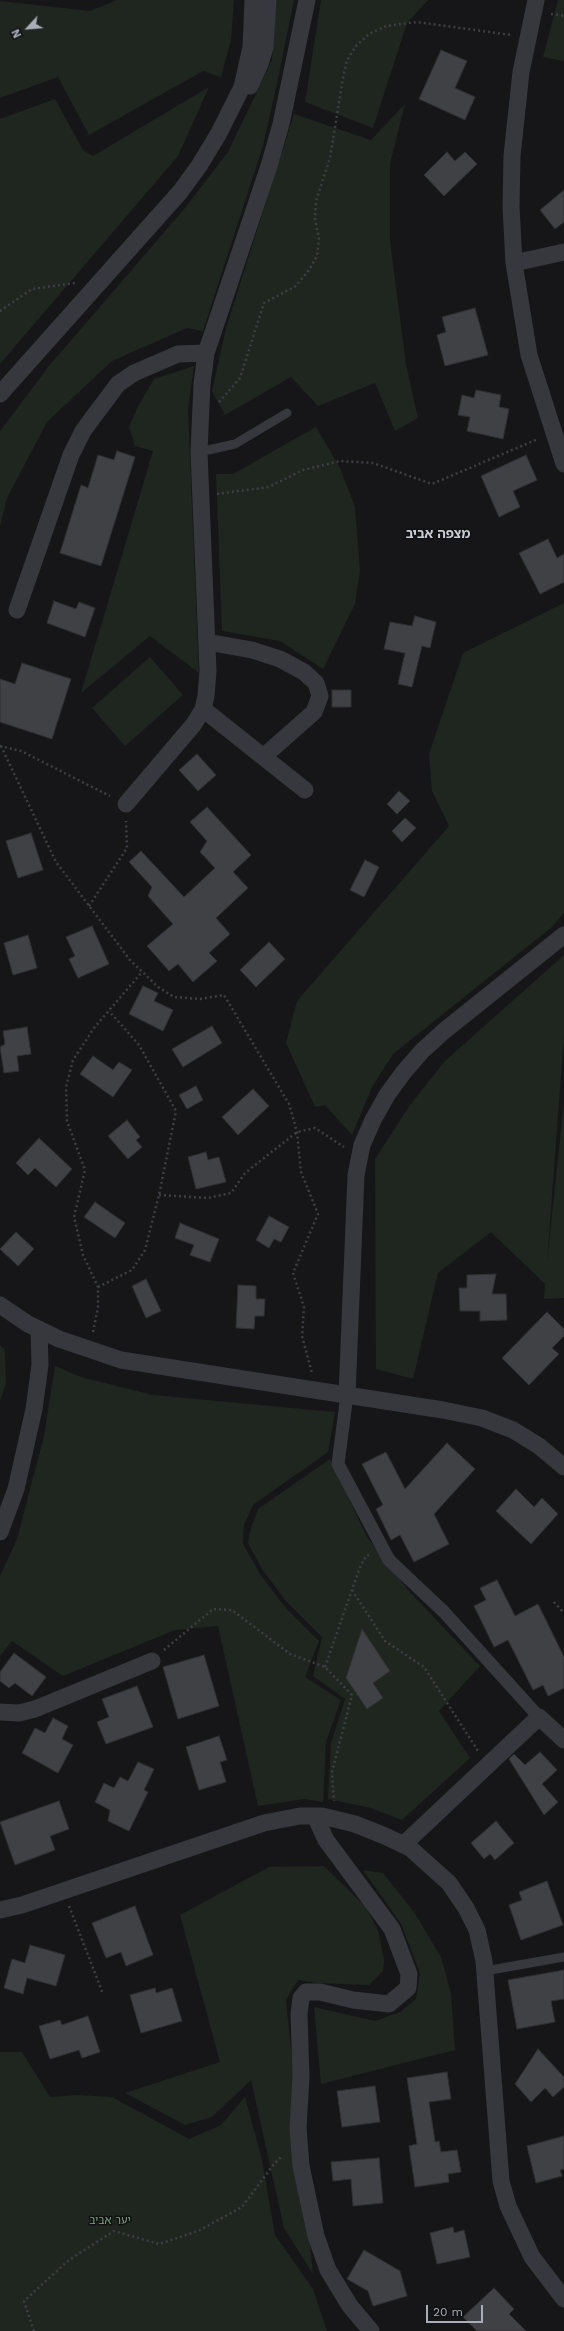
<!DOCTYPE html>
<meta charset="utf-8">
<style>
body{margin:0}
#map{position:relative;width:564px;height:2331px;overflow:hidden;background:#161618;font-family:"Work Sans",sans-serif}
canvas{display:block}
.north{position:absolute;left:8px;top:8px;width:40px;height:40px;-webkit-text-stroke:3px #111113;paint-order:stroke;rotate:244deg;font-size:11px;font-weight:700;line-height:16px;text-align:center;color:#a8adb8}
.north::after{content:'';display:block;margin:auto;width:14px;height:18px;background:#a8adb8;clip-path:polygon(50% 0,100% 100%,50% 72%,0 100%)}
.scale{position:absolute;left:426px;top:2305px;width:57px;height:18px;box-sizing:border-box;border:2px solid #a8adb8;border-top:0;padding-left:5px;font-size:12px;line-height:14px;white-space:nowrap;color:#a8adb8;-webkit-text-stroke:3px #111113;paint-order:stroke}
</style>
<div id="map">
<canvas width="564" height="2331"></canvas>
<div class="north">N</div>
<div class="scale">20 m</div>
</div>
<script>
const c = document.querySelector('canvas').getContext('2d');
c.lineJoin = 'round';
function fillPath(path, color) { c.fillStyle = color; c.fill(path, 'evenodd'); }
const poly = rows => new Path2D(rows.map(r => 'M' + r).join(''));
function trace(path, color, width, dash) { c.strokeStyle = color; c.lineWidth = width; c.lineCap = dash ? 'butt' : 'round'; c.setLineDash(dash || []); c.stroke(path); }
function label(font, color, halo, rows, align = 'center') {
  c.font = font + ' "Work Sans","Noto Sans Hebrew",sans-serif'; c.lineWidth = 3; c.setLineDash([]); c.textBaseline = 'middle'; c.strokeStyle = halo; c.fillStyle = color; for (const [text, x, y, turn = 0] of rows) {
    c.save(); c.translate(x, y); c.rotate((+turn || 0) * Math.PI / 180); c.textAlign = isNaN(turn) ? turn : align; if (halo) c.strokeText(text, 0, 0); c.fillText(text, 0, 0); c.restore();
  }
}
const green = poly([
 [117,0,234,0,231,40,221,77,203,71,89,135,58,77,0,98,0,1,90,11],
 [274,0,294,0,278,79,263,146,203,331,187,328,112,361,47,422,7,498,0,526,0,431,49,366,185,208,228,152,272,60],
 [321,0,428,0,407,23,373,128,305,102],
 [558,0,564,0,564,61,543,57],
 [209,87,178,156,0,364,0,119,55,99,83,150,93,156],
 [405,104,390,164,390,241,406,364,418,418,395,431,375,383,318,406,291,377,225,415,212,391,226,328,294,114,371,140],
 [194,366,188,409,199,673,150,636,81,693,153,451,135,446,129,427,137,408,154,379],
 [316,427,340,468,355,507,360,571,355,604,323,669,280,641,222,631,216,474,233,474],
 [564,603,564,913,552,927,393,1054,372,1087,352,1135,325,1105,315,1107,286,1043,297,1001,449,826,432,791,429,754,463,653],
 [150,657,183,695,125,746,92,708],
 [564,955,564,1036,547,1262,564,1102,564,1298,544,1299,545,1284,491,1232,438,1273,413,1379,376,1369,375,1159,410,1105,445,1061],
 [0,1345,5,1350,6,1383,0,1401],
 [55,1366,81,1377,153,1395,335,1412,328,1452,253,1505,244,1525,243,1544,260,1574,284,1606,319,1641,305,1677,341,1700,326,1742,323,1802,305,1799,258,1806,218,1626,175,1630,63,1676,12,1641,0,1656,0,1576,17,1539,44,1436],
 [330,1459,367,1537,408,1590,480,1666,439,1711,470,1758,402,1820,371,1808,328,1799,331,1743,345,1699,313,1676,322,1637,285,1600,262,1569,248,1543,250,1531,258,1509],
 [324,1866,365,1906,378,1930,384,1960,383,1971,369,1985,317,1983,298,1980,286,2000,313,2274,284,2228,251,2080,212,2117,185,2125,125,2093,220,2062,180,1915,269,1867],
 [363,1870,383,1873,414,1912,441,1957,451,1993,455,2050,321,2084,314,2007,375,2021,400,2012,416,1999,420,1973,401,1924],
 [0,2052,22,2052,50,2097,78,2095,112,2097,189,2139,221,2125,245,2097,262,2160,275,2235,313,2289,327,2331,0,2331]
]);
const building = poly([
 [441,50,467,61,455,88,475,97,465,120,419,99,441,50],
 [447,152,455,161,465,152,477,164,444,196,424,175,447,152],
 [564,190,564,222,555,229,540,210,564,190],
 [475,308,488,355,445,366,437,335,446,332,442,317,475,308],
 [476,390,501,395,499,407,509,409,503,439,467,431,470,417,458,415,462,395,474,398,476,390],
 [117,451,135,457,101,566,60,553,81,485,88,488,98,455,114,460,117,451],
 [526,455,537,480,513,491,520,507,499,517,481,476,526,455],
 [548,539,557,558,564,554,564,582,540,594,519,553,548,539],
 [54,601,76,609,79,602,95,608,85,637,47,623,54,601],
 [415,616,436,622,430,648,422,646,412,687,398,684,405,653,384,649,390,622,412,626,415,616],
 [22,663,71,679,52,739,0,722,0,679,15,684,22,663],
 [332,690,351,690,351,707,332,707,332,690],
 [197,754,216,775,198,791,179,770,197,754],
 [399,791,410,801,397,814,387,804,399,791],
 [207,807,251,855,233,872,248,888,216,918,230,934,209,953,217,961,193,982,178,964,169,971,147,946,173,924,148,896,152,887,129,862,141,851,184,897,215,868,200,852,207,841,190,822,207,807],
 [405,818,416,828,402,842,392,831,405,818],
 [31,833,43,870,18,878,6,841,31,833],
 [365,860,379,867,364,897,350,890,365,860],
 [92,926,109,964,78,978,69,959,75,956,66,937,92,926],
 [28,935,37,968,13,975,4,943,28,935],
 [269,942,285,959,256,987,240,970,269,942],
 [143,986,158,993,154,1001,173,1010,163,1031,129,1014,143,986],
 [212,1026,222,1043,183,1067,172,1049,212,1026],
 [27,1027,31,1054,17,1056,19,1071,4,1073,0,1047,5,1044,3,1031,27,1027],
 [93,1056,113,1070,119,1062,132,1070,113,1097,80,1074,93,1056],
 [196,1086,203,1100,187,1109,179,1095,196,1086],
 [253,1089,269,1106,238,1135,222,1117,253,1089],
 [127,1120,140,1137,136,1140,142,1147,128,1159,108,1136,127,1120],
 [39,1138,72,1169,56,1187,35,1168,28,1175,16,1163,39,1138],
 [206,1152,208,1160,219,1157,226,1182,196,1189,188,1157,206,1152],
 [95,1202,125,1223,115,1238,84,1217,95,1202],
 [269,1216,289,1227,281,1242,274,1239,269,1248,256,1240,269,1216],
 [180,1223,219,1239,210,1262,190,1255,194,1245,175,1238,180,1223],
 [16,1232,34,1249,18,1266,0,1249,16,1232],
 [496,1274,492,1294,506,1294,507,1320,480,1321,480,1311,460,1311,459,1288,467,1288,467,1275,496,1274],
 [146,1279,161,1311,146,1318,132,1286,146,1279],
 [238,1285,256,1286,256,1299,265,1299,264,1316,255,1316,254,1329,236,1328,238,1285],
 [547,1312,564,1329,564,1336,552,1348,559,1354,529,1385,502,1358,547,1312],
 [447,1443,475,1469,434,1514,449,1544,414,1562,400,1535,391,1540,376,1509,383,1505,362,1464,386,1452,405,1489,447,1443],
 [516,1489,534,1507,542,1498,558,1514,531,1544,496,1511,516,1489],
 [497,1580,515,1616,538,1604,564,1657,564,1688,548,1696,543,1685,533,1690,508,1640,494,1647,474,1606,486,1600,480,1588,497,1580],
 [362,1629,390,1671,373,1683,383,1698,367,1709,346,1678,362,1629],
 [14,1653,46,1677,32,1696,15,1683,9,1688,0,1681,0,1672,14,1653],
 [204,1655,219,1706,178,1719,163,1667,204,1655],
 [137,1686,153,1727,106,1744,97,1722,109,1717,102,1699,137,1686],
 [53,1718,68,1726,62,1739,73,1745,58,1773,22,1753,35,1728,45,1733,53,1718],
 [219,1736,227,1760,220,1762,226,1782,199,1790,186,1747,219,1736],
 [540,1752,557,1770,542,1784,558,1802,544,1815,509,1759,514,1754,525,1765,540,1752],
 [138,1762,154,1769,144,1790,148,1792,129,1831,108,1821,110,1810,95,1802,104,1783,114,1788,120,1777,128,1781,138,1762],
 [59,1801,69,1829,50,1836,55,1850,15,1865,0,1822,59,1801],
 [496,1821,514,1843,495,1860,490,1854,484,1859,471,1843,496,1821],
 [547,1881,563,1925,521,1940,509,1905,522,1900,519,1892,547,1881],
 [135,1906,153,1955,126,1966,121,1952,106,1958,92,1923,135,1906],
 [30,1945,65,1955,56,1986,27,1978,23,1994,4,1988,12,1959,25,1963,30,1945],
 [564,1970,564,1999,551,2001,555,2022,517,2029,508,1980,564,1970],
 [155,1988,156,1993,172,1988,182,2021,141,2033,130,1995,155,1988],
 [88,2016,100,2052,82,2058,79,2050,50,2059,39,2026,60,2020,62,2025,88,2016],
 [538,2049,564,2077,564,2087,553,2097,545,2088,531,2102,515,2084,538,2049],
 [447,2072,451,2099,429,2102,435,2142,439,2141,441,2152,457,2150,461,2172,448,2174,449,2182,415,2187,409,2146,417,2144,407,2078,447,2072],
 [375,2086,380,2122,342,2127,337,2091,375,2086],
 [564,2136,564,2169,560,2170,562,2176,536,2183,527,2146,564,2136],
 [379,2158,383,2203,353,2206,351,2179,333,2181,331,2162,379,2158],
 [453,2227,454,2233,464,2230,470,2257,437,2264,430,2233,453,2227],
 [364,2250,400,2271,407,2296,373,2306,368,2291,347,2279,364,2250],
 [494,2288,514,2309,509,2314,526,2331,477,2331,463,2317,494,2288]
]);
const path = poly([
 [551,14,564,16],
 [0,311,32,289,75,283],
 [219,402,240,378,264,303,296,286,309,270,317,256,319,238,315,220,316,201,330,158,343,78,347,60,356,46,369,34,386,26,417,22,511,35],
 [217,494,269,487,303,470,340,461,373,463,432,484,538,439],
 [0,746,21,751,110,796],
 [1,746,56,862,130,960,158,987,174,997,200,999,224,995,289,1104,297,1132,301,1172,318,1214,293,1273,304,1307,302,1336,312,1373],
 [89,906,127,848,126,821],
 [159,1195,208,1198,231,1193,245,1173,297,1132,315,1128,344,1147],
 [98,1287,132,1270,145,1250,159,1195,176,1111,139,1045,109,1011],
 [93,1332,98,1307,98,1287,83,1255,74,1217,85,1170,67,1121,66,1087,73,1060,94,1028,142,972],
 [352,1590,385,1641,424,1667,478,1751],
 [554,1602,564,1613],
 [164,1650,213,1609,232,1610,290,1654,325,1667,352,1695,332,1772,334,1801],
 [325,1667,360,1567,366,1556,369,1555],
 [69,1906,103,1994],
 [34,2331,24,2301,69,2260,114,2231,159,2244,198,2231,242,2207,274,2164,282,2156]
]);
const service = poly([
 [199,452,235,444,287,413],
 [485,1971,564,1957]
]);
const pedestrian = poly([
 [347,1395,338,1464,389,1560,444,1612,539,1717]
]);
const minor = poly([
 [536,0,521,72,512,156,511,207,514,263,529,355,564,464],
 [250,86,260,64,265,47,268,0],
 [514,263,564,252],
 [0,394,180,192,199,166,219,133,242,87,251,47,253,0],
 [17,610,71,455,83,431,94,416,118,384,134,373,178,354,206,353],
 [207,642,252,650,280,659,304,672,316,683,320,696,314,712,263,757],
 [203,709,305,790],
 [126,804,194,724,203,709,206,696,208,671,199,452,202,384,206,353,269,166,281,124,307,0],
 [0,1305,28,1324,59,1339,121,1360,443,1410,482,1418,513,1430,539,1446,564,1467],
 [347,1395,356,1175,362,1145,373,1120,387,1095,403,1073,422,1051,444,1031,564,935],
 [0,1532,16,1489,34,1409,40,1365,39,1329],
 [0,1712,19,1713,35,1709,152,1661],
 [315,1816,326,1840,392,1929,409,1974,408,1988,389,2004,353,2000,320,1992,306,1992,301,1998,299,2014,301,2077,298,2128,301,2166,316,2236,328,2270,350,2306,371,2331],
 [403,1845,539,1717,564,1740],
 [0,1910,22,1905,264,1823,300,1816,322,1816,355,1824,385,1836,410,1848,449,1883,466,1908,477,1930,484,1961,501,2181,508,2206,532,2257,564,2299]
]);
const parkNames = [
 ["יער אביב",110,2221]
];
const quarterNames = [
 ["מצפה אביב",438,534]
];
fillPath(green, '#1e261f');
fillPath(building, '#404145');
trace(building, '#303034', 1);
trace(path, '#3d3f44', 2.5, [2, 3]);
trace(service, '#37383d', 9);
trace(pedestrian, '#37383d', 13);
trace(minor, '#37383d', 17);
label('11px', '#7fa381', '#111113', parkNames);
label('bold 13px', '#c9ccd4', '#111113', quarterNames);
</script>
